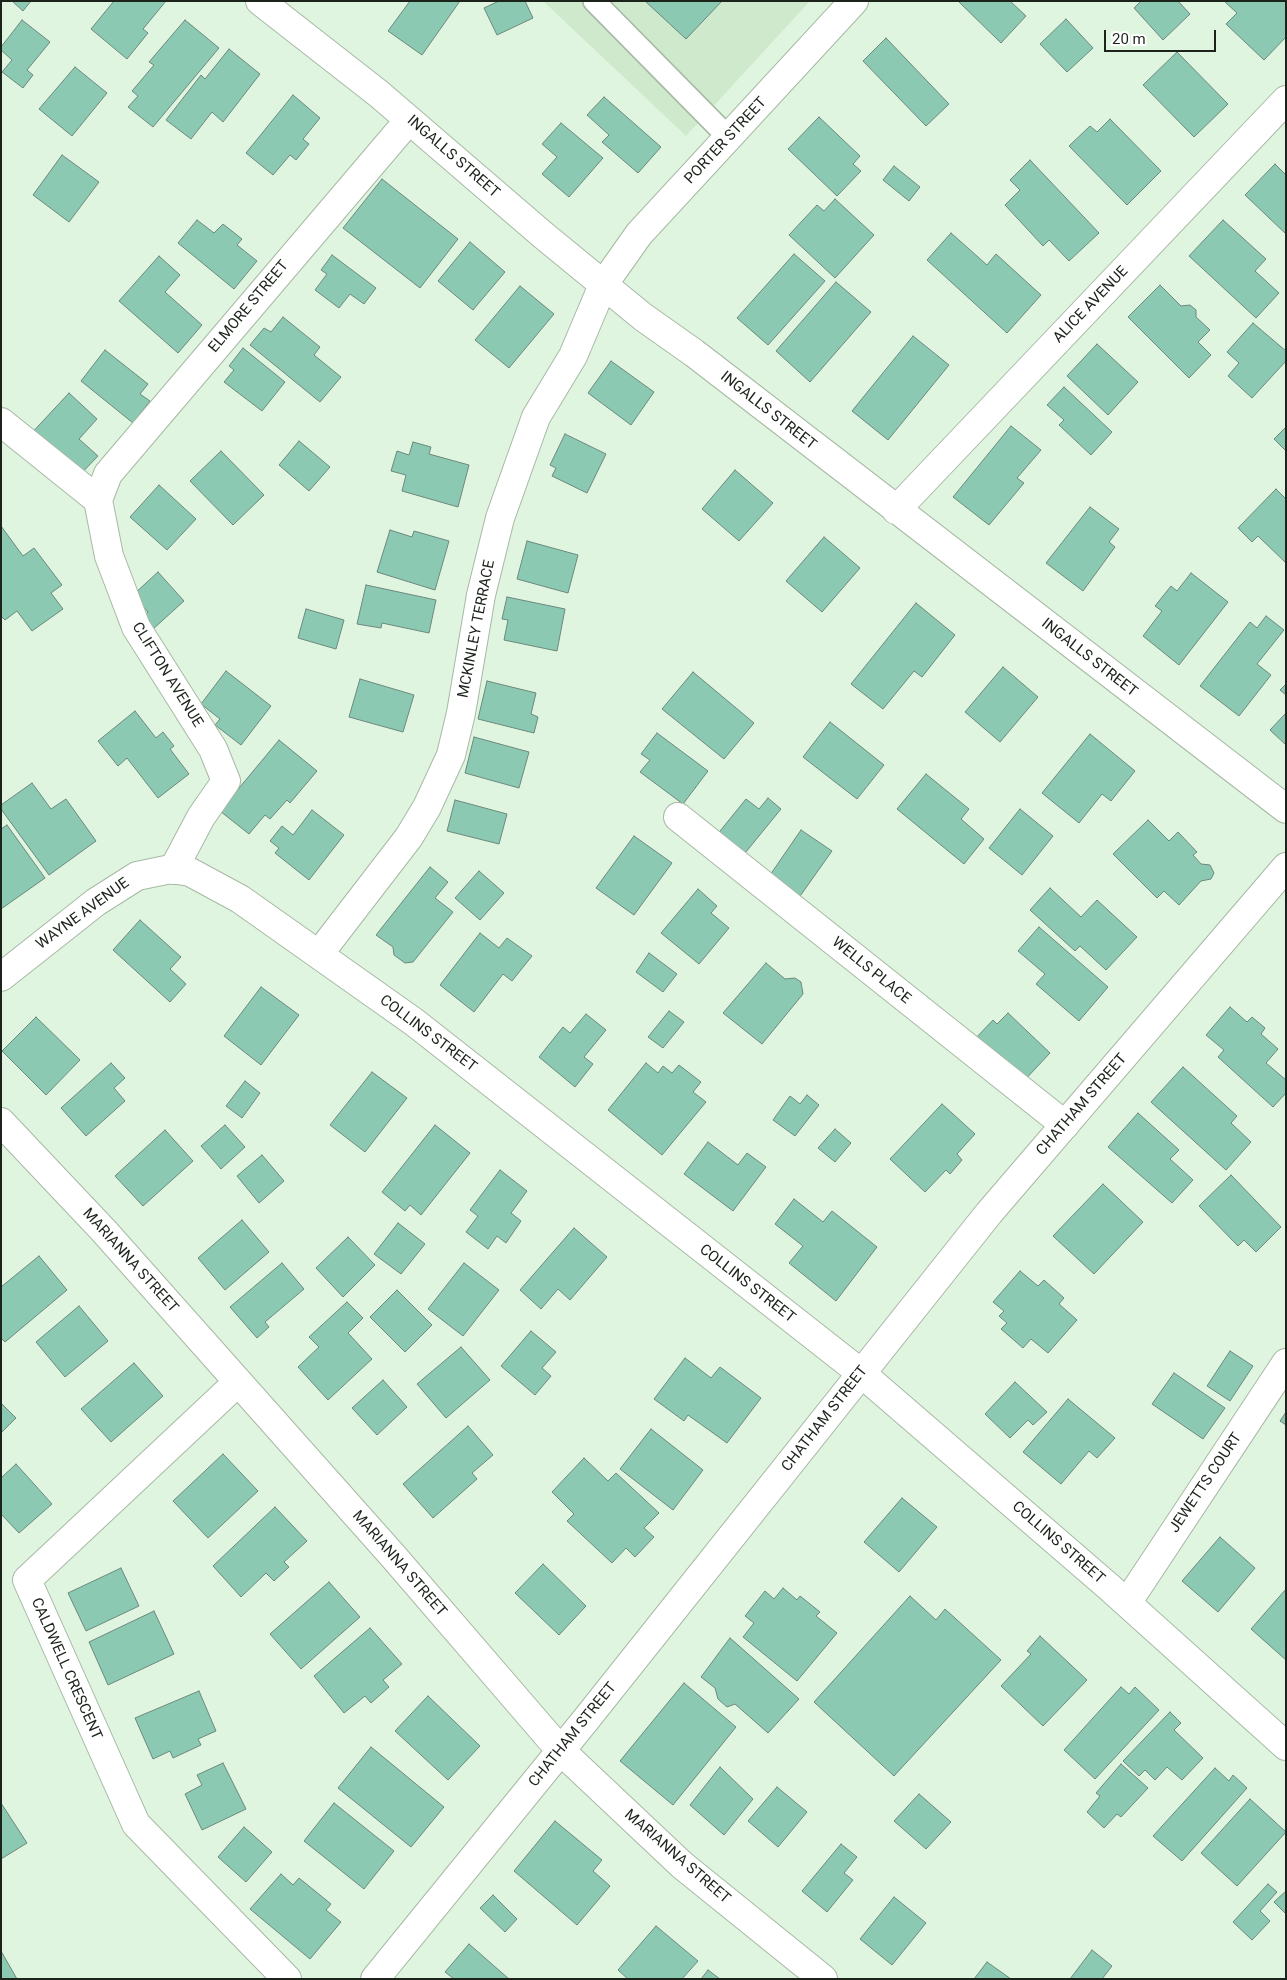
<!DOCTYPE html>
<style>
body{margin:0}
#map{position:relative;width:1287px;height:1980px;overflow:hidden;background:#e0f5df;font-family:Roboto,sans-serif}
canvas{display:block}
.frame{position:absolute;inset:0;border:2px solid #1c231b;pointer-events:none}
.scale{position:absolute;left:1104px;top:30px;width:112px;height:22px;box-sizing:border-box;border:2px solid #1c231b;border-top:0;padding-left:6px;font-size:15px;line-height:18px;white-space:nowrap;color:#1c231b;-webkit-text-stroke:4px #fff;paint-order:stroke}
</style>
<div id="map">
<canvas width="1287" height="1980"></canvas>
<div class="frame"></div>
<div class="scale">20 m</div>
</div>
<script>
const c = document.querySelector('canvas').getContext('2d');
c.lineJoin = 'round';
function fillPath(path, color) { c.fillStyle = color; c.fill(path, 'evenodd'); }
const poly = rows => new Path2D(rows.map(r => 'M' + r).join(''));
function trace(path, color, width, dash) { c.strokeStyle = color; c.lineWidth = width; c.lineCap = dash ? 'butt' : 'round'; c.setLineDash(dash || []); c.stroke(path); }
function label(font, color, halo, rows, align = 'center') {
  c.font = font + ' Roboto,sans-serif'; c.lineWidth = 5; c.setLineDash([]); c.textBaseline = 'middle'; c.strokeStyle = halo; c.fillStyle = color; for (const [text, x, y, turn = 0] of rows) {
    c.save(); c.translate(x, y); c.rotate((+turn || 0) * Math.PI / 180); c.textAlign = isNaN(turn) ? turn : align; if (halo) c.strokeText(text, 0, 0); c.fillText(text, 0, 0); c.restore();
  }
}
const built = poly([
 [543,1,810,1,686,136]
]);
const building = poly([
 [12,1,31,1,23,11,12,1],
 [114,1,166,1,143,29,148,33,127,59,91,29,114,1],
 [410,1,460,1,422,55,388,31,410,1],
 [499,1,525,1,533,18,497,35,484,8,499,1],
 [645,1,722,1,686,39,645,1],
 [958,1,1010,1,1026,16,1001,43,958,1],
 [1141,1,1178,1,1190,14,1163,40,1134,8,1141,1],
 [1224,1,1286,1,1286,37,1264,60,1226,24,1237,13,1224,1],
 [1066,19,1093,48,1067,72,1040,44,1066,19],
 [22,20,50,42,27,70,33,75,23,88,2,72,12,60,1,50,1,47,22,20],
 [185,20,219,48,153,127,128,107,138,96,132,91,154,65,149,62,185,20],
 [886,38,949,104,926,126,863,61,886,38],
 [229,49,260,74,223,122,212,112,191,139,166,120,201,75,205,79,229,49],
 [1177,52,1228,104,1194,137,1143,85,1177,52],
 [75,67,107,93,72,136,39,109,75,67],
 [293,95,320,118,303,139,309,144,296,160,290,155,273,175,246,153,293,95],
 [604,97,661,147,638,173,602,142,609,135,587,115,604,97],
 [819,117,860,156,853,164,861,171,837,196,788,149,819,117],
 [1110,119,1161,171,1127,205,1069,146,1090,126,1097,132,1110,119],
 [561,123,603,158,569,197,542,174,557,157,542,144,561,123],
 [62,155,99,182,69,222,33,195,62,155],
 [1030,160,1099,233,1069,261,1049,240,1043,246,1005,205,1020,190,1010,180,1030,160],
 [1275,164,1286,175,1286,234,1245,195,1275,164],
 [894,166,920,187,909,201,883,180,894,166],
 [382,179,458,239,420,288,343,228,382,179],
 [835,199,874,235,835,278,789,235,817,205,824,211,835,199],
 [197,220,214,233,223,224,242,239,237,245,257,261,234,289,178,243,197,220],
 [1223,220,1266,259,1255,271,1279,293,1256,318,1189,256,1223,220],
 [951,233,987,265,996,254,1041,295,1007,333,927,260,951,233],
 [470,242,505,272,473,310,438,281,470,242],
 [794,254,825,281,768,345,737,318,794,254],
 [332,255,376,288,364,304,350,294,339,308,315,290,327,274,321,270,332,255],
 [159,256,180,275,165,292,202,325,178,353,119,301,159,256],
 [836,282,871,312,810,382,776,351,836,282],
 [1160,285,1181,306,1190,305,1196,310,1196,317,1210,330,1198,342,1211,355,1189,378,1128,317,1160,285],
 [520,286,554,314,509,368,475,340,520,286],
 [283,317,320,347,314,355,341,377,320,402,250,345,264,328,271,332,283,317],
 [1253,323,1286,351,1286,361,1252,398,1228,376,1239,363,1227,352,1253,323],
 [913,336,949,365,888,440,852,411,913,336],
 [1097,344,1138,382,1108,415,1067,376,1097,344],
 [243,348,285,382,262,411,224,382,234,370,229,366,243,348],
 [105,350,148,384,140,394,150,401,133,423,81,381,105,350],
 [611,361,654,392,631,425,588,393,611,361],
 [1064,387,1112,432,1091,455,1059,425,1064,420,1047,405,1064,387],
 [69,393,97,419,79,439,98,456,75,480,28,437,69,393],
 [1011,426,1041,450,1017,478,1024,483,989,525,953,497,1011,426],
 [1286,427,1286,451,1274,439,1286,427],
 [565,434,606,454,587,493,552,476,556,468,550,465,565,434],
 [299,441,330,467,309,491,279,465,299,441],
 [413,442,431,447,429,454,469,465,458,507,402,491,406,475,391,471,397,451,409,455,413,442],
 [221,451,264,495,233,525,190,481,221,451],
 [735,470,773,503,739,541,702,509,735,470],
 [159,485,196,519,167,550,130,517,159,485],
 [1276,489,1286,499,1286,563,1258,536,1252,542,1238,528,1276,489],
 [1090,507,1119,529,1109,542,1115,547,1083,591,1046,563,1090,507],
 [1,526,23,556,34,548,62,585,51,593,63,609,32,631,17,611,5,620,1,616,1,526],
 [390,530,412,537,414,531,449,541,435,590,377,572,390,530],
 [824,537,860,568,822,612,786,581,824,537],
 [527,541,578,555,568,593,517,579,527,541],
 [158,572,184,601,153,629,142,617,148,612,133,595,158,572],
 [1191,573,1228,602,1179,665,1143,636,1162,611,1155,606,1171,586,1177,591,1191,573],
 [366,585,436,600,429,633,382,623,381,628,357,624,366,585],
 [507,597,565,609,557,651,504,640,508,620,502,619,507,597],
 [916,603,955,635,922,677,914,671,883,709,851,684,916,603],
 [306,609,344,620,336,649,298,638,306,609],
 [1266,616,1284,630,1257,664,1271,675,1239,716,1200,686,1250,622,1257,628,1266,616],
 [1003,667,1038,697,1000,742,965,712,1003,667],
 [226,671,271,706,241,745,215,725,220,719,201,704,226,671],
 [693,672,754,723,724,759,662,709,693,672],
 [360,679,414,695,403,732,349,717,360,679],
 [487,681,536,693,531,714,538,717,534,733,478,719,487,681],
 [1286,684,1286,695,1280,690,1286,684],
 [135,711,156,738,163,732,174,746,170,749,189,774,158,798,127,758,118,766,98,741,135,711],
 [1286,713,1286,745,1270,730,1286,713],
 [830,722,884,765,857,799,803,757,830,722],
 [657,733,708,771,683,804,640,772,650,760,641,754,657,733],
 [1090,734,1135,771,1111,801,1102,794,1079,823,1042,793,1090,734],
 [474,737,529,752,519,788,465,773,474,737],
 [279,740,317,771,290,803,287,800,270,819,265,815,249,834,220,811,279,740],
 [926,774,969,809,961,819,984,839,964,864,897,809,926,774],
 [32,783,51,809,66,799,96,841,49,875,1,809,1,805,32,783],
 [768,798,781,809,741,858,716,836,746,799,759,809,768,798],
 [455,800,507,814,499,844,447,831,455,800],
 [1020,809,1053,836,1022,875,989,848,1020,809],
 [312,810,344,835,309,880,275,853,279,848,270,841,282,826,293,835,312,810],
 [1148,820,1169,841,1178,832,1197,852,1193,855,1201,864,1210,865,1214,873,1211,879,1201,881,1179,905,1164,891,1157,898,1113,854,1148,820],
 [7,825,45,878,1,909,1,829,7,825],
 [801,830,832,851,798,899,768,878,801,830],
 [634,836,672,863,634,915,596,888,634,836],
 [430,867,448,882,435,898,453,912,413,962,405,963,394,955,393,947,376,935,430,867],
 [479,871,504,893,480,920,455,898,479,871],
 [1050,888,1081,917,1097,900,1137,937,1106,970,1080,946,1075,951,1030,910,1050,888],
 [698,889,717,906,711,913,729,928,699,964,661,933,698,889],
 [140,920,181,957,170,969,186,984,170,1002,113,950,140,920],
 [1039,927,1108,987,1079,1021,1036,984,1045,974,1018,951,1039,927],
 [480,933,499,948,507,938,532,956,512,981,503,974,474,1012,440,985,480,933],
 [649,953,677,974,663,992,636,972,649,953],
 [766,963,785,979,795,978,801,982,803,994,762,1044,723,1013,766,963],
 [261,987,299,1015,261,1065,224,1036,261,987],
 [1230,1007,1247,1022,1252,1017,1265,1028,1261,1034,1278,1049,1266,1063,1286,1080,1286,1093,1273,1107,1218,1057,1224,1050,1206,1035,1230,1007],
 [669,1011,684,1022,663,1048,648,1037,669,1011],
 [1008,1013,1050,1053,1021,1084,974,1040,993,1020,997,1024,1008,1013],
 [586,1014,606,1030,584,1057,593,1064,575,1087,539,1057,563,1027,570,1033,586,1014],
 [36,1017,80,1060,46,1095,2,1051,36,1017],
 [111,1063,125,1078,114,1088,125,1101,86,1136,61,1108,111,1063],
 [646,1063,658,1073,663,1066,672,1073,679,1065,701,1082,693,1092,706,1102,662,1155,608,1110,646,1063],
 [1183,1067,1237,1116,1231,1123,1251,1142,1226,1170,1151,1102,1183,1067],
 [372,1072,407,1098,365,1152,330,1125,372,1072],
 [245,1081,260,1093,242,1118,226,1106,245,1081],
 [807,1095,819,1105,795,1136,773,1120,790,1096,800,1104,807,1095],
 [942,1104,975,1134,957,1154,962,1160,950,1174,946,1170,925,1192,890,1159,942,1104],
 [1138,1113,1179,1150,1170,1159,1193,1180,1172,1203,1108,1147,1138,1113],
 [225,1125,245,1147,221,1169,201,1146,225,1125],
 [435,1125,470,1153,421,1215,410,1205,405,1211,382,1192,435,1125],
 [835,1129,851,1143,835,1162,818,1148,835,1129],
 [165,1130,193,1161,143,1206,115,1176,165,1130],
 [708,1142,738,1165,747,1153,766,1167,733,1211,684,1174,708,1142],
 [262,1155,284,1181,259,1203,237,1176,262,1155],
 [500,1170,527,1191,511,1213,521,1221,506,1243,497,1236,488,1249,466,1232,478,1216,470,1210,500,1170],
 [1231,1175,1281,1227,1256,1252,1244,1240,1238,1246,1199,1206,1231,1175],
 [1103,1184,1143,1222,1094,1274,1053,1236,1103,1184],
 [794,1199,823,1222,832,1211,877,1247,836,1301,789,1263,803,1246,775,1224,794,1199],
 [242,1220,269,1252,225,1290,198,1258,242,1220],
 [398,1223,425,1244,401,1274,374,1254,398,1223],
 [574,1228,607,1257,570,1300,558,1289,541,1309,520,1290,574,1228],
 [348,1237,375,1265,343,1297,316,1268,348,1237],
 [39,1256,67,1290,5,1342,1,1338,1,1287,39,1256],
 [282,1263,304,1289,265,1322,269,1327,257,1338,230,1307,282,1263],
 [464,1263,499,1290,463,1336,428,1309,464,1263],
 [1020,1271,1038,1286,1044,1280,1064,1298,1059,1304,1077,1320,1048,1353,1031,1339,1023,1348,1001,1329,1007,1323,999,1316,1004,1311,993,1302,1020,1271],
 [397,1290,432,1325,405,1352,370,1317,397,1290],
 [347,1302,363,1318,348,1333,372,1359,328,1400,298,1367,319,1347,309,1337,347,1302],
 [79,1306,108,1341,65,1377,36,1342,79,1306],
 [531,1331,556,1352,542,1368,551,1376,535,1395,501,1366,531,1331],
 [461,1347,490,1380,446,1418,417,1384,461,1347],
 [1230,1351,1253,1366,1230,1401,1207,1386,1230,1351],
 [685,1358,711,1378,720,1367,761,1398,727,1443,688,1415,684,1421,654,1399,685,1358],
 [134,1363,163,1396,111,1442,81,1409,134,1363],
 [1174,1373,1225,1408,1203,1439,1152,1404,1174,1373],
 [383,1380,407,1407,377,1435,352,1408,383,1380],
 [1015,1382,1047,1412,1033,1425,1028,1420,1010,1438,985,1414,1015,1382],
 [1068,1399,1115,1438,1097,1458,1089,1451,1061,1484,1023,1452,1068,1399],
 [1,1403,16,1418,1,1433,1,1403],
 [1286,1412,1286,1425,1280,1421,1286,1412],
 [468,1426,493,1455,472,1473,477,1479,433,1518,403,1484,468,1426],
 [651,1429,703,1470,673,1510,620,1469,651,1429],
 [223,1454,258,1491,208,1538,173,1501,223,1454],
 [584,1458,608,1481,616,1473,659,1513,644,1528,654,1537,635,1557,626,1548,612,1563,567,1521,574,1514,552,1492,584,1458],
 [16,1464,52,1504,19,1533,1,1514,1,1478,16,1464],
 [902,1498,937,1527,899,1572,864,1542,902,1498],
 [275,1507,307,1541,284,1562,289,1567,274,1581,266,1573,241,1597,213,1566,275,1507],
 [1220,1537,1255,1568,1218,1612,1182,1581,1220,1537],
 [543,1564,586,1606,559,1635,515,1593,543,1564],
 [121,1568,139,1606,86,1631,68,1593,121,1568],
 [329,1582,360,1617,301,1669,270,1634,329,1582],
 [783,1588,797,1600,800,1596,820,1612,816,1616,837,1633,797,1681,743,1637,754,1623,745,1616,765,1591,774,1599,783,1588],
 [1286,1589,1286,1660,1251,1629,1286,1589],
 [910,1596,936,1620,945,1609,1001,1660,894,1776,814,1702,910,1596],
 [154,1611,174,1654,108,1685,89,1642,154,1611],
 [370,1628,402,1664,383,1680,389,1687,371,1703,365,1696,344,1713,314,1676,370,1628],
 [1040,1636,1087,1680,1043,1726,1001,1686,1031,1654,1027,1651,1040,1636],
 [730,1638,799,1699,768,1733,735,1704,727,1707,718,1699,715,1688,701,1677,730,1638],
 [684,1683,736,1727,673,1805,620,1761,684,1683],
 [1121,1687,1129,1694,1135,1687,1159,1710,1095,1779,1064,1750,1121,1687],
 [199,1691,216,1731,198,1739,201,1745,173,1758,170,1751,153,1759,135,1718,199,1691],
 [428,1696,480,1746,448,1780,395,1731,428,1696],
 [1170,1712,1181,1723,1174,1730,1203,1758,1182,1780,1167,1767,1155,1780,1145,1770,1139,1776,1123,1761,1170,1712],
 [371,1747,444,1807,411,1847,338,1788,371,1747],
 [223,1763,246,1809,202,1830,185,1794,202,1785,197,1775,223,1763],
 [1121,1764,1148,1788,1121,1817,1117,1814,1104,1828,1087,1812,1100,1796,1096,1793,1121,1764],
 [720,1767,753,1799,724,1835,690,1805,720,1767],
 [1215,1768,1229,1781,1233,1775,1247,1788,1182,1861,1153,1836,1215,1768],
 [777,1787,807,1812,778,1847,748,1821,777,1787],
 [919,1794,951,1822,926,1849,894,1821,919,1794],
 [1250,1799,1286,1832,1237,1886,1201,1853,1250,1799],
 [1,1803,27,1843,1,1859,1,1803],
 [334,1803,394,1851,364,1889,304,1841,334,1803],
 [555,1821,602,1860,593,1871,610,1886,577,1925,514,1871,555,1821],
 [244,1827,272,1852,246,1882,218,1857,244,1827],
 [841,1844,857,1857,844,1873,853,1880,827,1912,802,1891,841,1844],
 [281,1874,293,1885,299,1878,331,1904,326,1910,341,1922,310,1959,250,1909,281,1874],
 [1268,1884,1277,1892,1260,1911,1270,1921,1252,1940,1233,1922,1268,1884],
 [1286,1891,1286,1914,1274,1902,1286,1891],
 [493,1895,517,1919,505,1932,480,1908,493,1895],
 [894,1897,926,1923,892,1965,860,1939,894,1897],
 [656,1926,698,1961,682,1979,628,1979,618,1970,656,1926],
 [469,1944,509,1979,454,1979,445,1972,469,1944],
 [1092,1950,1112,1966,1102,1979,1070,1979,1092,1950],
 [1,1951,17,1979,1,1979,1,1951],
 [987,1962,1011,1979,974,1979,987,1962],
 [708,1970,720,1979,701,1979,708,1970]
]);
const service = poly([
 [594,1,729,138]
]);
const minor = poly([
 [260,1,379,94,543,235,643,317,694,353,1286,809],
 [1,422,98,500,109,556,136,627,213,749,226,781,201,817,173,870],
 [98,500,108,474,409,120],
 [896,510,1286,100],
 [678,817,1065,1125],
 [319,954,409,837,427,807,451,755,461,713,481,595,500,518,536,417,573,356,603,285,639,234,854,1],
 [1,977,96,902,137,876,171,869,190,872,240,899,414,1022,861,1373,1109,1587,1286,1746],
 [1,1122,104,1231,393,1556,561,1751,682,1865,823,1979],
 [238,1382,27,1580,136,1824,287,1979],
 [1127,1603,1286,1363]
]);
const secondary = poly([
 [375,1979,584,1722,989,1213,1286,867]
]);
const streetNames = [
 ["PORTER STREET",726,141,-47],
 ["INGALLS STREET",453,157,41],
 ["ALICE AVENUE",1091,305,-46],
 ["ELMORE STREET",249,307,-50],
 ["INGALLS STREET",768,411,38],
 ["MCKINLEY TERRACE",477,629,-79],
 ["INGALLS STREET",1089,658,38],
 ["CLIFTON AVENUE",167,675,58],
 ["WAYNE AVENUE",83,914,-36],
 ["WELLS PLACE",871,971,39],
 ["COLLINS STREET",428,1034,37],
 ["CHATHAM STREET",1082,1105,-49],
 ["MARIANNA STREET",130,1261,48],
 ["COLLINS STREET",747,1284,38],
 ["CHATHAM STREET",825,1419,-52],
 ["JEWETTS COURT",1206,1483,-56],
 ["COLLINS STREET",1058,1543,41],
 ["MARIANNA STREET",399,1564,49],
 ["CALDWELL CRESCENT",66,1669,66],
 ["CHATHAM STREET",573,1735,-51],
 ["MARIANNA STREET",677,1857,41]
];
fillPath(built, '#cfe9cd');
fillPath(building, '#8bc9b2');
trace(building, '#6c887d', 1);
trace(service, '#a6b9a4', 24);
trace(minor, '#a6b9a4', 30);
trace(secondary, '#a6b9a4', 30);
trace(service, '#fff', 21);
trace(minor, '#fff', 28);
trace(secondary, '#fff', 28);
label('15px', '#1c231b', '#fff', streetNames);
</script>
